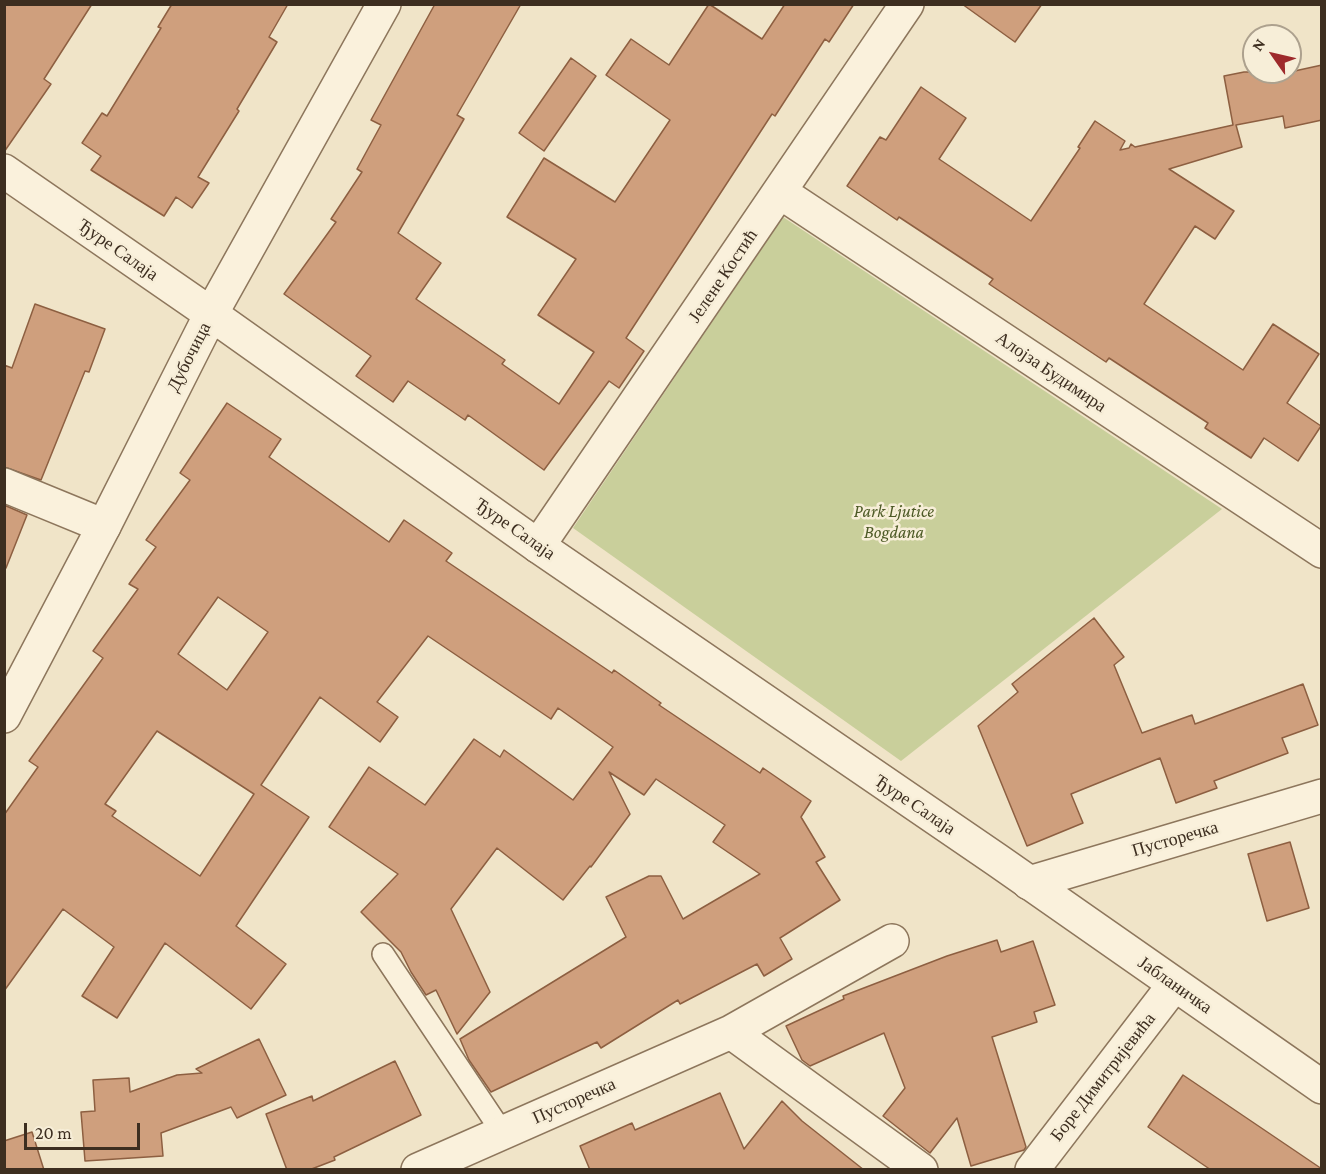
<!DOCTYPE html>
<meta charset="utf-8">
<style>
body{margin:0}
#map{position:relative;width:1326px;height:1174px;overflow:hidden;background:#f0e4c8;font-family:"Crimson Pro",serif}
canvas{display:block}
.frame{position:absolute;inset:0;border:6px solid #3d2e20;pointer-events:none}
.north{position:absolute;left:1242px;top:24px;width:60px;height:60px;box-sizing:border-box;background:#f7eed8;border:2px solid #ada18e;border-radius:50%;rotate:304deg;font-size:16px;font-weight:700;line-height:24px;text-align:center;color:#3d2e20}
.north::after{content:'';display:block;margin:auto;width:21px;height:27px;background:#9e2a2b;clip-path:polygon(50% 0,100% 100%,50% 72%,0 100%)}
.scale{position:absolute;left:24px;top:1123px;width:116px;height:27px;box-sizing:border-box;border:3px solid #3d2e20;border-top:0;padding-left:8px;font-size:18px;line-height:21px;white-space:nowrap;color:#3d2e20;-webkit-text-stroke:4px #f7eed8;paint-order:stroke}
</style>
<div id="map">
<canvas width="1326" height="1174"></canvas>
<div class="frame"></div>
<div class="north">N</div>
<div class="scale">20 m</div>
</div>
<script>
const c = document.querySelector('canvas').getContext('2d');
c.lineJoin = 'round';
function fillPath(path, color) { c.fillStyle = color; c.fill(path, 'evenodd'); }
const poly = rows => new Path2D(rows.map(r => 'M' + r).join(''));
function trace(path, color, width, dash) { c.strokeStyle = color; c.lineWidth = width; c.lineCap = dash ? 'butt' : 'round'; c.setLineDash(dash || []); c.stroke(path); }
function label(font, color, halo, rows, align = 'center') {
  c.font = font + ' "Crimson Pro",serif'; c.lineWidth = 5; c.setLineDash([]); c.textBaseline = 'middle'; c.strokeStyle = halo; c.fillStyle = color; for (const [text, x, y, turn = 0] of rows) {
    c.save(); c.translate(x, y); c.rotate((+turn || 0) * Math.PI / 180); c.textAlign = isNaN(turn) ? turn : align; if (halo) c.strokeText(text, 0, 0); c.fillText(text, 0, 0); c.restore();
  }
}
const green = poly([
 [783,217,1222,509,901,761,573,528]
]);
const building = poly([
 [4,4,92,4,44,79,51,84,4,152,4,4],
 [172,4,288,4,269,37,277,42,237,109,239,111,198,177,209,183,192,208,176,197,164,216,91,170,101,156,82,143,102,113,107,116,161,28,158,27,172,4],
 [435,4,521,4,457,115,464,119,398,233,441,263,416,299,505,360,502,364,559,404,594,352,538,315,576,259,507,217,544,158,615,202,670,120,606,75,631,39,669,65,709,4,762,39,785,4,854,4,829,42,825,39,775,116,772,114,626,338,644,351,619,388,609,381,544,470,468,415,465,420,408,381,393,402,356,376,371,356,284,294,336,222,331,219,362,172,357,169,381,125,371,120,435,4],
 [962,4,1042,4,1015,42,962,4],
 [571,58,596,76,544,151,519,133,571,58],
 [1322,65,1322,120,1285,128,1283,116,1236,125,1242,147,1169,169,1234,211,1215,239,1195,226,1144,304,1243,370,1273,324,1319,354,1287,403,1321,426,1298,461,1264,438,1251,458,1205,428,1208,423,1109,358,1106,362,989,284,993,279,899,217,897,220,847,186,880,137,886,140,921,87,966,118,939,159,1031,221,1080,148,1078,147,1095,121,1125,141,1120,150,1129,148,1131,144,1135,147,1233,125,1224,76,1244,72,1290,72,1322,65],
 [35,304,105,329,89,372,85,371,41,480,4,467,4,365,12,368,35,304],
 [227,403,281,439,269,457,389,542,404,520,452,553,446,561,612,673,614,670,661,703,659,705,760,773,763,768,811,801,801,817,825,857,816,862,840,900,780,938,792,959,764,976,757,964,680,1004,678,1000,601,1048,597,1042,491,1092,469,1060,460,1039,626,937,606,897,649,876,661,876,683,919,760,874,713,842,725,825,656,779,644,795,609,772,630,814,591,867,590,866,563,900,497,848,451,909,490,992,457,1034,436,990,426,995,411,972,401,952,361,912,398,874,329,827,369,767,425,805,474,739,500,757,504,750,573,800,613,747,558,708,551,719,428,636,377,702,398,717,380,742,320,697,261,785,309,817,236,926,286,964,251,1009,165,943,117,1018,82,996,114,947,63,909,4,991,4,815,38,767,29,761,103,658,93,651,138,589,129,584,156,547,146,540,190,480,180,473,227,403],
 [218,597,268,632,227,690,178,654,218,597],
 [157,731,254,794,200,876,112,816,116,811,105,804,157,731],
 [4,505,27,515,6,568,4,567,4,505],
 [1094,618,1124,657,1114,665,1142,733,1192,715,1195,724,1303,684,1318,725,1282,738,1288,753,1214,781,1217,788,1176,803,1160,758,1071,794,1083,823,1027,846,978,726,1018,692,1012,684,1094,618],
 [1290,842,1309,908,1267,921,1248,854,1290,842],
 [997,940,1001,952,1033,941,1055,1005,1034,1012,1037,1022,992,1037,1026,1147,1024,1150,971,1166,957,1118,930,1153,883,1116,905,1088,884,1033,810,1066,802,1060,786,1026,844,999,843,996,947,956,997,940],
 [259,1039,286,1095,237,1118,231,1107,161,1133,163,1156,85,1161,81,1112,95,1111,93,1080,129,1078,130,1092,177,1075,202,1073,196,1069,259,1039],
 [395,1061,421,1115,334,1157,335,1160,309,1170,287,1170,266,1114,312,1096,313,1101,395,1061],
 [1183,1075,1322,1169,1322,1170,1211,1170,1148,1127,1183,1075],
 [720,1093,744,1149,782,1101,802,1121,864,1170,590,1170,580,1146,632,1123,635,1130,720,1093],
 [32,1132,44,1170,4,1170,4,1141,32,1132]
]);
const service = poly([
 [383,954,502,1132]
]);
const minor = poly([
 [780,192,1322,551],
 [4,485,104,526],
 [538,546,907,4],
 [1029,883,1322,796],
 [731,1032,892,941],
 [418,1170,731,1032,921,1170],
 [1032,1170,1174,985]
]);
const tertiary = poly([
 [4,171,211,314,538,546,997,860,1322,1087],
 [4,716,104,526,211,314,384,4]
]);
const streetNames = [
 ["Ђуре Салаја",118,250,35],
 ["Јелене Костић",723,276,-56],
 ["Дубочица",189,357,-63],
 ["Алојза Будимира",1051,372,34],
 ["Ђуре Салаја",515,529,35],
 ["Ђуре Салаја",915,805,34],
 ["Пусторечка",1175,839,-16],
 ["Јабланичка",1175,985,35],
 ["Боре Димитријевића",1103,1077,-52],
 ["Пусторечка",574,1101,-24]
];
const parkNames = [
 ["Park Ljutice",894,511],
 ["Bogdana",894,532]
];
fillPath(green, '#c9cf9b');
fillPath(building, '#cf9f7d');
trace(building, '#8d5f41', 1.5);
trace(service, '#8d765c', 24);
trace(minor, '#8d765c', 36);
trace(tertiary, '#8d765c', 36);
trace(service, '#faf1dc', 21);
trace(minor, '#faf1dc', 33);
trace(tertiary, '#faf1dc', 33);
label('18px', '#3d2e20', '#f7eed8', streetNames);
label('italic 18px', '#4d5a26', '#f7eed8', parkNames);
</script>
